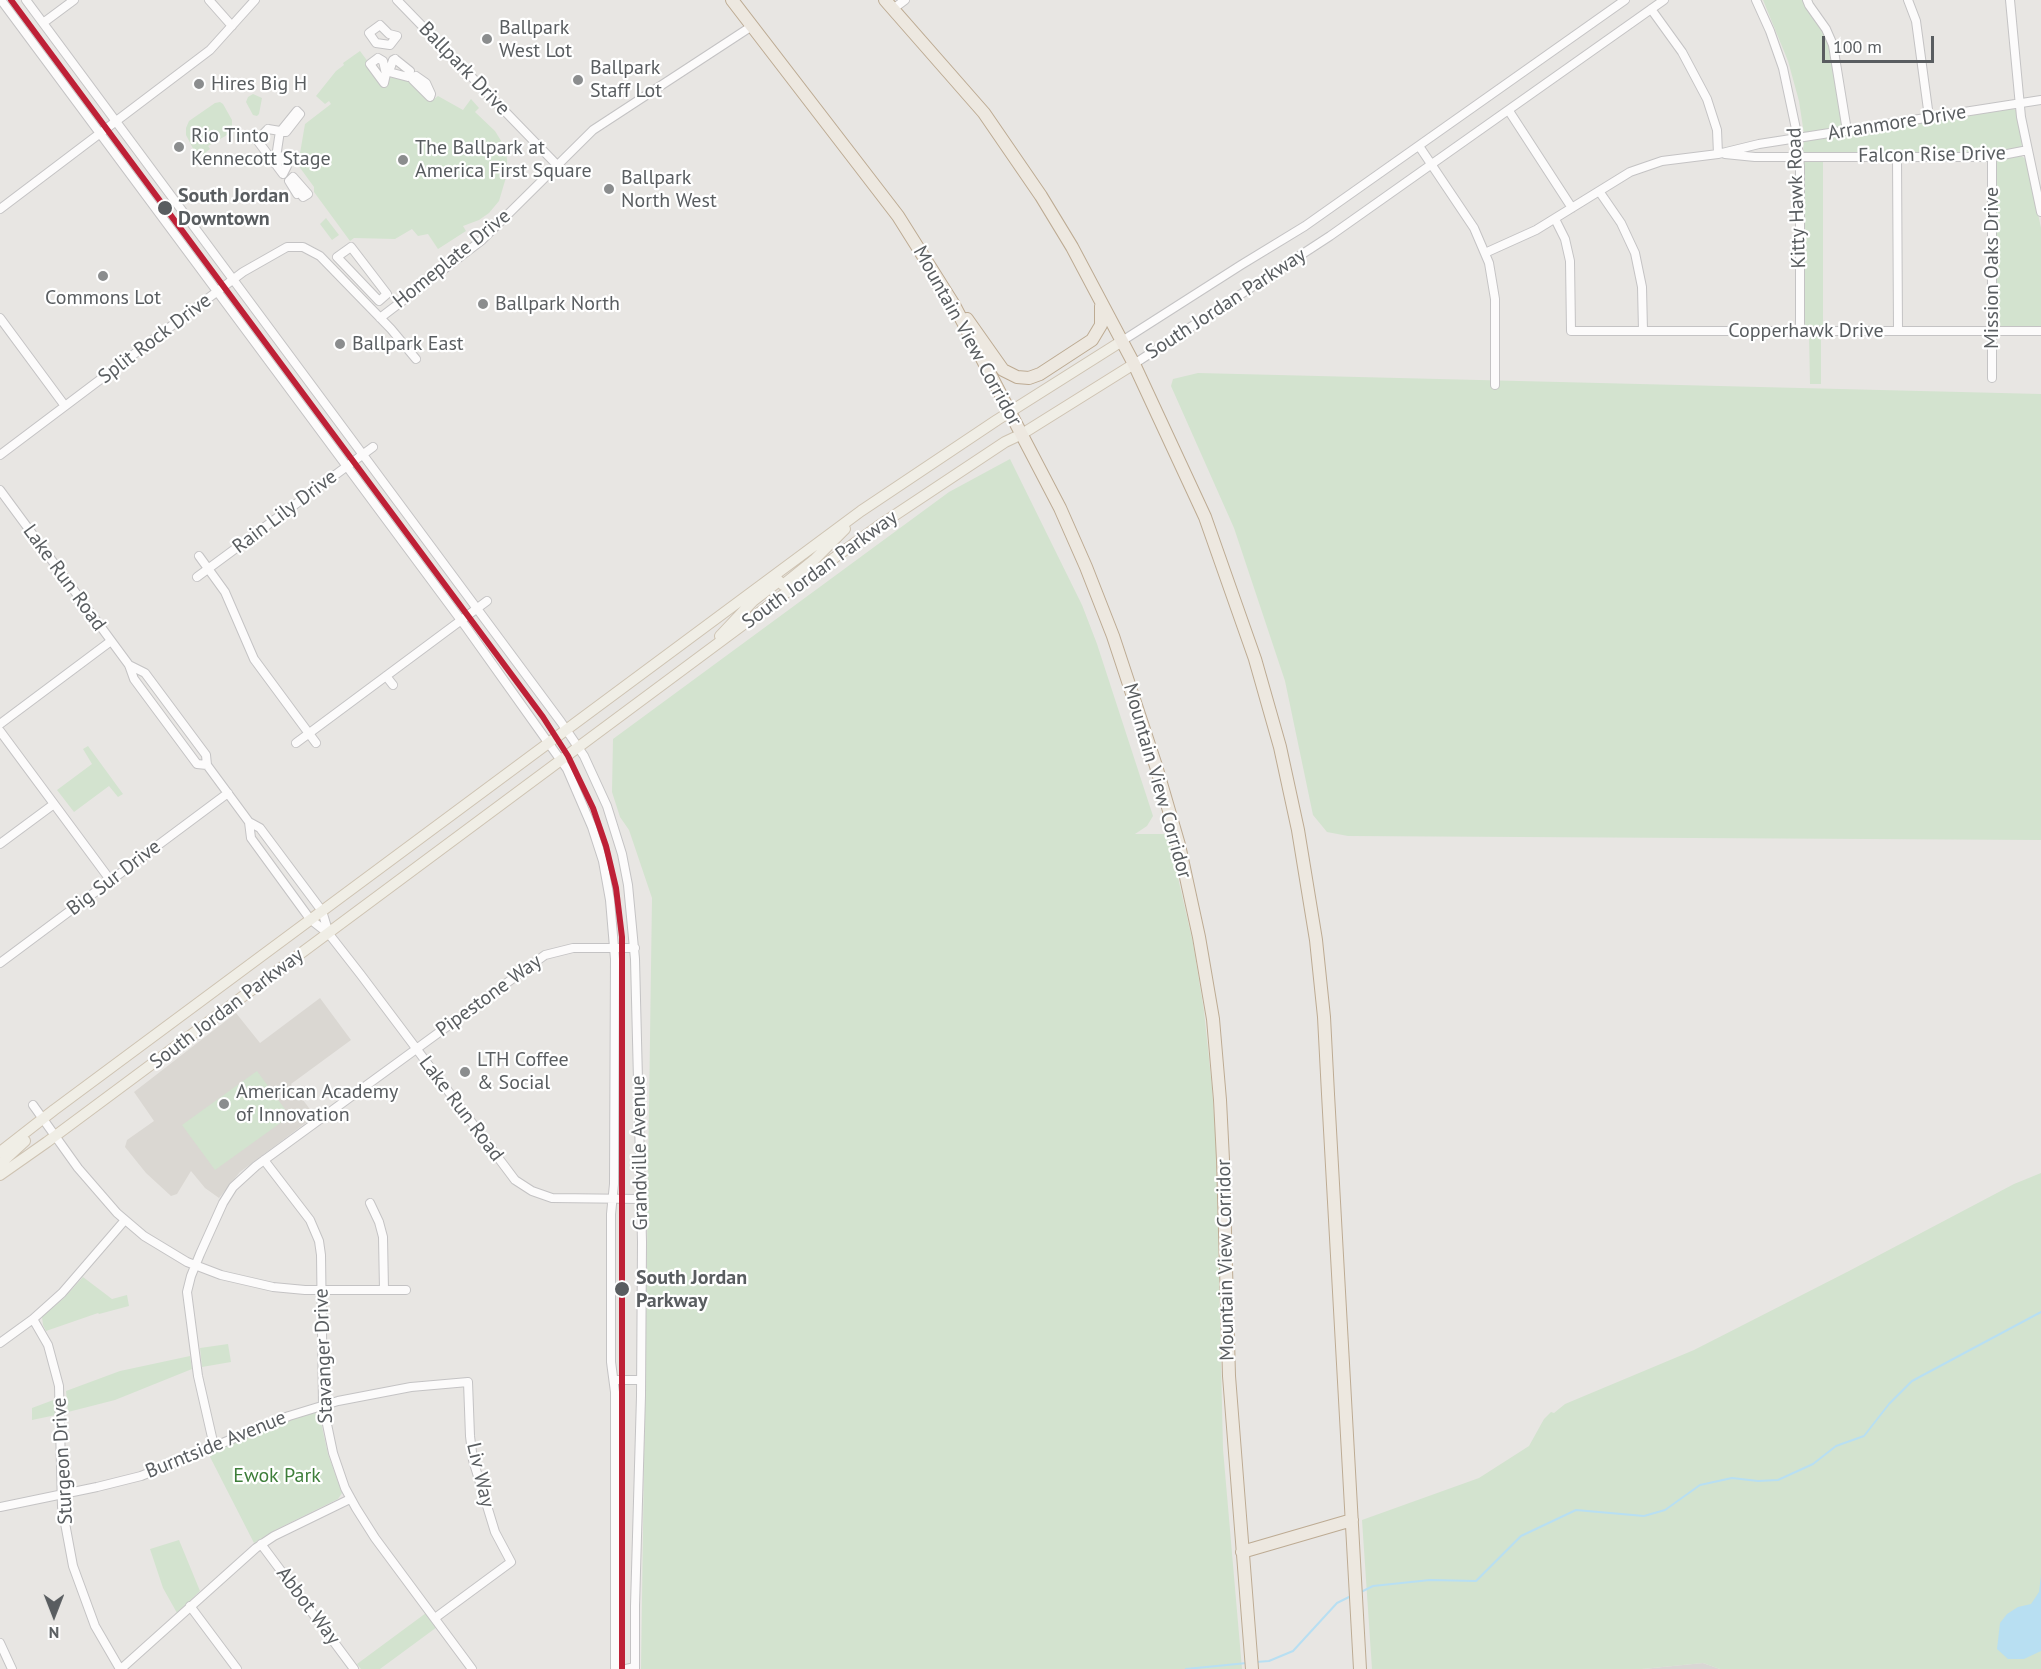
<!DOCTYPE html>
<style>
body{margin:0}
#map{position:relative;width:2041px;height:1669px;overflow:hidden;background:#e8e6e3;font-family:"PT Sans",sans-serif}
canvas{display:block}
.north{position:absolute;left:24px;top:1585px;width:60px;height:60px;-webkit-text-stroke:4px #fff;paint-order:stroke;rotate:180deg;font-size:16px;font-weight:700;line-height:24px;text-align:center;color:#595d60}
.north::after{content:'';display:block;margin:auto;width:21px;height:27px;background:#595d60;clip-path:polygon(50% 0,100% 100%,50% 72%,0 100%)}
.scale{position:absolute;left:1822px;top:36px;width:112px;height:27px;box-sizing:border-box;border:3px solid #595d60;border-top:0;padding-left:8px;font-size:18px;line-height:21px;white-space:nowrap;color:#595d60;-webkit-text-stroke:4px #fff;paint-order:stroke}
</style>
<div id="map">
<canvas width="2041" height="1669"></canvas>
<div class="north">N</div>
<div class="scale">100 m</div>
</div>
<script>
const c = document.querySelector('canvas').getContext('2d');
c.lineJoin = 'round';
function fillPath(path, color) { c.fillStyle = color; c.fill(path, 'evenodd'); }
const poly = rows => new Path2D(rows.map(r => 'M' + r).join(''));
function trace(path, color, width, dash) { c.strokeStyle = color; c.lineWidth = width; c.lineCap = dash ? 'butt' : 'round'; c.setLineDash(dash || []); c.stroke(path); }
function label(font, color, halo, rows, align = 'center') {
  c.font = font + ' "PT Sans",sans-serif'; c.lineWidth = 4.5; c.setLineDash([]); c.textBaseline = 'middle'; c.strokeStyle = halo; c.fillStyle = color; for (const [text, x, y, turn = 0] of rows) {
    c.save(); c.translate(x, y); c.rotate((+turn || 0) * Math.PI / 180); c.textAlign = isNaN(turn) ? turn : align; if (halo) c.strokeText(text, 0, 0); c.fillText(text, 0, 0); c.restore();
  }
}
const industrial = poly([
 [1703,1663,1720,1669,1643,1669]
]);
const education = poly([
 [320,998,351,1040,291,1084,315,1116,240,1172,219,1198,205,1188,191,1171,177,1194,171,1196,146,1173,125,1147,127,1140,154,1121,134,1092,236,1013,260,1043]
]);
const green = poly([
 [1763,0,1804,0,1829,40,1843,122,1839,128,1804,134,1799,101,1788,61],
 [360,51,383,82,386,74,411,81,430,102,438,96,463,110,471,99,479,108,475,112,495,131,503,144,507,159,507,174,499,201,489,213,479,220,463,226,466,231,438,249,428,234,418,236,412,229,395,239,354,238,350,241,314,192,314,187,298,165,305,124,331,104,329,101,325,104,316,96,336,71,344,65,343,63],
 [253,94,262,98,259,114,257,116,253,115,246,102,248,97],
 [220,102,223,104,232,120,232,127,227,135,208,146,210,149,198,158,186,135,186,128,189,121,215,103],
 [2012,108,2017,111,2022,145,2019,149,1997,154,1805,154,1803,152,1804,140],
 [2020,155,2027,160,2041,228,2041,328,2000,327,1996,323,1995,161],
 [1823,159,1823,328,1805,326,1804,161],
 [326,218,339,235,332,240,320,224],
 [1809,335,1821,335,1821,384,1810,384],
 [1198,373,2041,394,2041,840,1348,836,1327,832,1313,815,1285,681,1234,528,1171,386,1173,379],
 [1010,459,1082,605,1097,644,1153,816,1147,826,1135,834,1168,834,1193,943,1204,1011,1212,1087,1216,1144,1223,1449,1242,1669,641,1669,652,898,629,830,620,817,612,792,613,739,949,492],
 [88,746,123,794,118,797,109,786,74,812,57,790,92,764,83,749],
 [257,1071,290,1116,215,1170,182,1125],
 [2041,1173,2041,1669,1720,1669,1703,1663,1642,1669,1372,1669,1362,1520,1479,1478,1529,1446,1544,1419,1551,1412,1554,1413,1565,1404,1694,1350,1849,1271,2014,1184],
 [83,1277,112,1299,127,1295,129,1306,99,1314,98,1313,46,1331,43,1325,42,1317,64,1298],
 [228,1344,231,1362,202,1367,200,1348],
 [190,1356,192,1369,115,1400,68,1412,66,1391,120,1371],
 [56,1399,56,1415,32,1420,32,1408],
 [309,1413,315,1413,320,1418,328,1454,342,1493,338,1499,275,1530,254,1543,208,1453],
 [179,1540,200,1591,177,1613,163,1588,150,1549],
 [426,1613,437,1627,380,1669,361,1669,357,1664]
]);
const water = poly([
 [2041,1575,2041,1651,2024,1659,2008,1659,1997,1649,2000,1623,2007,1614,2018,1607,2031,1604,2039,1592]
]);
const stream = poly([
 [1359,1593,1373,1586,1430,1580,1476,1581,1521,1536,1576,1510,1644,1516,1665,1510,1700,1485,1732,1478,1758,1481,1778,1480,1813,1464,1836,1446,1864,1436,1889,1404,1912,1381,2041,1312],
 [1256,1662,1269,1661,1293,1651,1337,1603,1351,1596],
 [1186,1669,1247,1663]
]);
const minor = poly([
 [1,0,466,627,567,769,592,827,603,861,610,900,615,959,614,1184,611,1214,611,1362,615,1392,615,1669],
 [26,0,561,722,584,756,607,806,622,854,628,885,635,959,642,1242,641,1396,635,1606,635,1669],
 [209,0,232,26],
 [397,0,557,165],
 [1756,0,1770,31,1783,68,1796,129,1800,167,1800,331],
 [1807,0,1809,5,1826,29,1833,45,1847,131],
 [1908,0,1916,21,1929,117],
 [2010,0,2021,117,2041,212],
 [893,9,905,0],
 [1651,9,1682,52,1707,99,1717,130,1718,154],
 [43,23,74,0],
 [380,25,389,34,397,36,390,45,376,43,369,33,380,25],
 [378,58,383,61,386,74,384,83,370,64,378,58],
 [395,59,410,71,408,77,389,72,393,60,395,59],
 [416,76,426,83,431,94,430,97,413,80,416,76],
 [297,111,300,114,286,132,280,132,297,111],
 [1509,111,1572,208],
 [268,129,280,131,275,164,257,140,268,129],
 [1419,146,1474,228,1489,263,1495,299,1495,385],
 [1725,154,1755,157,1992,157,2028,150],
 [278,156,283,157,287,166,283,174,277,166,278,156],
 [1897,157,1898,331],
 [293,177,308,194,303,197,300,192,297,194,289,181,293,177],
 [1599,191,1621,223,1635,253,1642,287,1643,331],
 [0,209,210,50,255,0],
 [1555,219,1565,239,1570,261,1571,331,2041,331],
 [351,247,387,294,379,301,337,257,351,247],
 [1485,253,1536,230,1630,172,1662,161,1718,154,1759,144,2041,100],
 [0,318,65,406],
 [380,318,482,240,593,130,752,26],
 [1122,341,1241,265,1305,226,1625,0],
 [1134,364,1330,236,1664,0],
 [1992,378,1992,157],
 [0,455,243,272,287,247,303,247,320,256,391,329,416,359],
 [0,490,129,665,134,679,197,764,207,765],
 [199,556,225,592,254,659,316,743],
 [197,577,373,447],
 [129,665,145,673,206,755,207,765,249,822,260,828,322,911,329,934],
 [386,676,393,685],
 [0,724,111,641],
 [0,731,111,881],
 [296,743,487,601],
 [249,822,251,838,310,919,329,934,361,975,515,1180,532,1191,552,1198,641,1199],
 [0,844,54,804],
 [0,963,228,793],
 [33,1105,78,1168,117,1213,144,1236,187,1262,221,1275,273,1287,305,1290,406,1290],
 [264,1160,310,1220,319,1241,321,1255,323,1405,333,1453,345,1488,356,1508,375,1538,472,1669],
 [370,1203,379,1222,383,1237,384,1290],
 [33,1319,48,1345,59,1386,62,1507,73,1566,95,1626,120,1669],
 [0,1343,33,1319,62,1293,125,1220],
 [614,1380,641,1380],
 [214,1446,198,1376,187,1292,191,1276,200,1254,223,1203,233,1187,256,1166,545,955,573,948,635,948],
 [0,1507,97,1487,141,1476,289,1416,338,1401,411,1387,468,1382,470,1436,473,1460,495,1532,511,1562,435,1618],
 [261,1544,354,1669],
 [190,1606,237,1669],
 [0,1643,12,1669],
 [121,1669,256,1548,274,1536,350,1499],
 [626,1669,635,1667]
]);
const major = poly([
 [783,585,814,560,845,529],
 [720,636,753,601,779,581],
 [0,1152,54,1110,861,511,997,420,1122,341],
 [0,1164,25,1141],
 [0,1175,47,1142,787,592,877,527,1005,442,1022,434,1134,364]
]);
const highway = poly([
 [732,0,898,216,954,305,1060,508,1086,567,1113,636,1156,766,1179,845,1199,937,1213,1019,1220,1100,1223,1160,1229,1376,1252,1669],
 [885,0,984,113,1041,196,1072,247,1134,364,1205,517,1255,659,1280,747,1298,830,1316,940,1324,1017,1328,1094,1360,1669],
 [967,319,1003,370,1017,377,1029,378,1040,374,1092,340,1101,325,1101,306],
 [1242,1552,1352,1520]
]);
const rail1 = poly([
 [11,0,543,717,568,756,593,808,606,846,616,888,622,937,622,1669]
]);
const markers = [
 [487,39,6,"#8b8d8e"],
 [578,80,6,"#8b8d8e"],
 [199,84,6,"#8b8d8e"],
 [179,147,6,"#8b8d8e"],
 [403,160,6,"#8b8d8e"],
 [609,189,6,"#8b8d8e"],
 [165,208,8,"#595d60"],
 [103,276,6,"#8b8d8e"],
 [483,304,6,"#8b8d8e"],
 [340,344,6,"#8b8d8e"],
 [465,1072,6,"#8b8d8e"],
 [224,1104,6,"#8b8d8e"],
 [622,1289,8,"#595d60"]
];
const poiNames = [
 ["Ballpark",499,28],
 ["West Lot",499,51],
 ["Ballpark",590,68],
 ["Staff Lot",590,91],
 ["Hires Big H",211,84],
 ["Rio Tinto",191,136],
 ["Kennecott Stage",191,159],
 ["The Ballpark at",415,148],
 ["America First Square",415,171],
 ["Ballpark",621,178],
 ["North West",621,201],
 ["Commons Lot",103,298,"center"],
 ["Ballpark North",495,304],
 ["Ballpark East",352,344],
 ["LTH Coffee",477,1060],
 ["& Social",477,1083],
 ["American Academy",236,1092],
 ["of Innovation",236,1115]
];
const streetNames = [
 ["Ballpark Drive",464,69,46],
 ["Arranmore Drive",1897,123,-9],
 ["Falcon Rise Drive",1932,155,-1],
 ["Kitty Hawk Road",1797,198,-92],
 ["Homeplate Drive",452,259,-39],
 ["Mission Oaks Drive",1992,268,-90],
 ["South Jordan Parkway",1226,304,-33],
 ["Copperhawk Drive",1806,331],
 ["Mountain View Corridor",967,336,61],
 ["Split Rock Drive",155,339,-37],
 ["Rain Lily Drive",285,512,-37],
 ["South Jordan Parkway",820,570,-36],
 ["Lake Run Road",64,578,54],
 ["Mountain View Corridor",1157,781,74],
 ["Big Sur Drive",114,878,-37],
 ["Pipestone Way",489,996,-36],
 ["South Jordan Parkway",227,1009,-37],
 ["Lake Run Road",461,1109,53],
 ["Grandville Avenue",640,1153,-91],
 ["Mountain View Corridor",1226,1260,-91],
 ["Stavanger Drive",324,1356,-92],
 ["Burntside Avenue",216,1445,-22],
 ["Sturgeon Drive",63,1461,-93],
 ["Liv Way",480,1475,77],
 ["Abbot Way",308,1606,53]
];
const stopNames = [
 ["South Jordan",178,196],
 ["Downtown",178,219],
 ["South Jordan",636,1278],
 ["Parkway",636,1301]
];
const parkNames = [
 ["Ewok Park",277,1476]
];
fillPath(industrial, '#d9d7d4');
fillPath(education, '#dad7d2');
fillPath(green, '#d3e3cf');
fillPath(water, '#b8dff2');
trace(stream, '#b8dff2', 2);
trace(minor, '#c4c3c4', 10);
trace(major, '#cec3b2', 12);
trace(highway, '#bdab93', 14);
trace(minor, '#fcfbfb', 8);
trace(major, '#f0eee6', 10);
trace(highway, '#ede8e0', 12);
trace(rail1, '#be2036', 6);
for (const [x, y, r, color] of markers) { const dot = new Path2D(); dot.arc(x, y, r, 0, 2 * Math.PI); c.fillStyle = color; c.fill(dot); trace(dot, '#fff', 2); }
label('20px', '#595d60', '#fff', poiNames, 'left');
label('20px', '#595d60', '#fff', streetNames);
label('bold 20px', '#595d60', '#fff', stopNames, 'left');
label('20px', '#3e7e3a', '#fff', parkNames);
</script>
